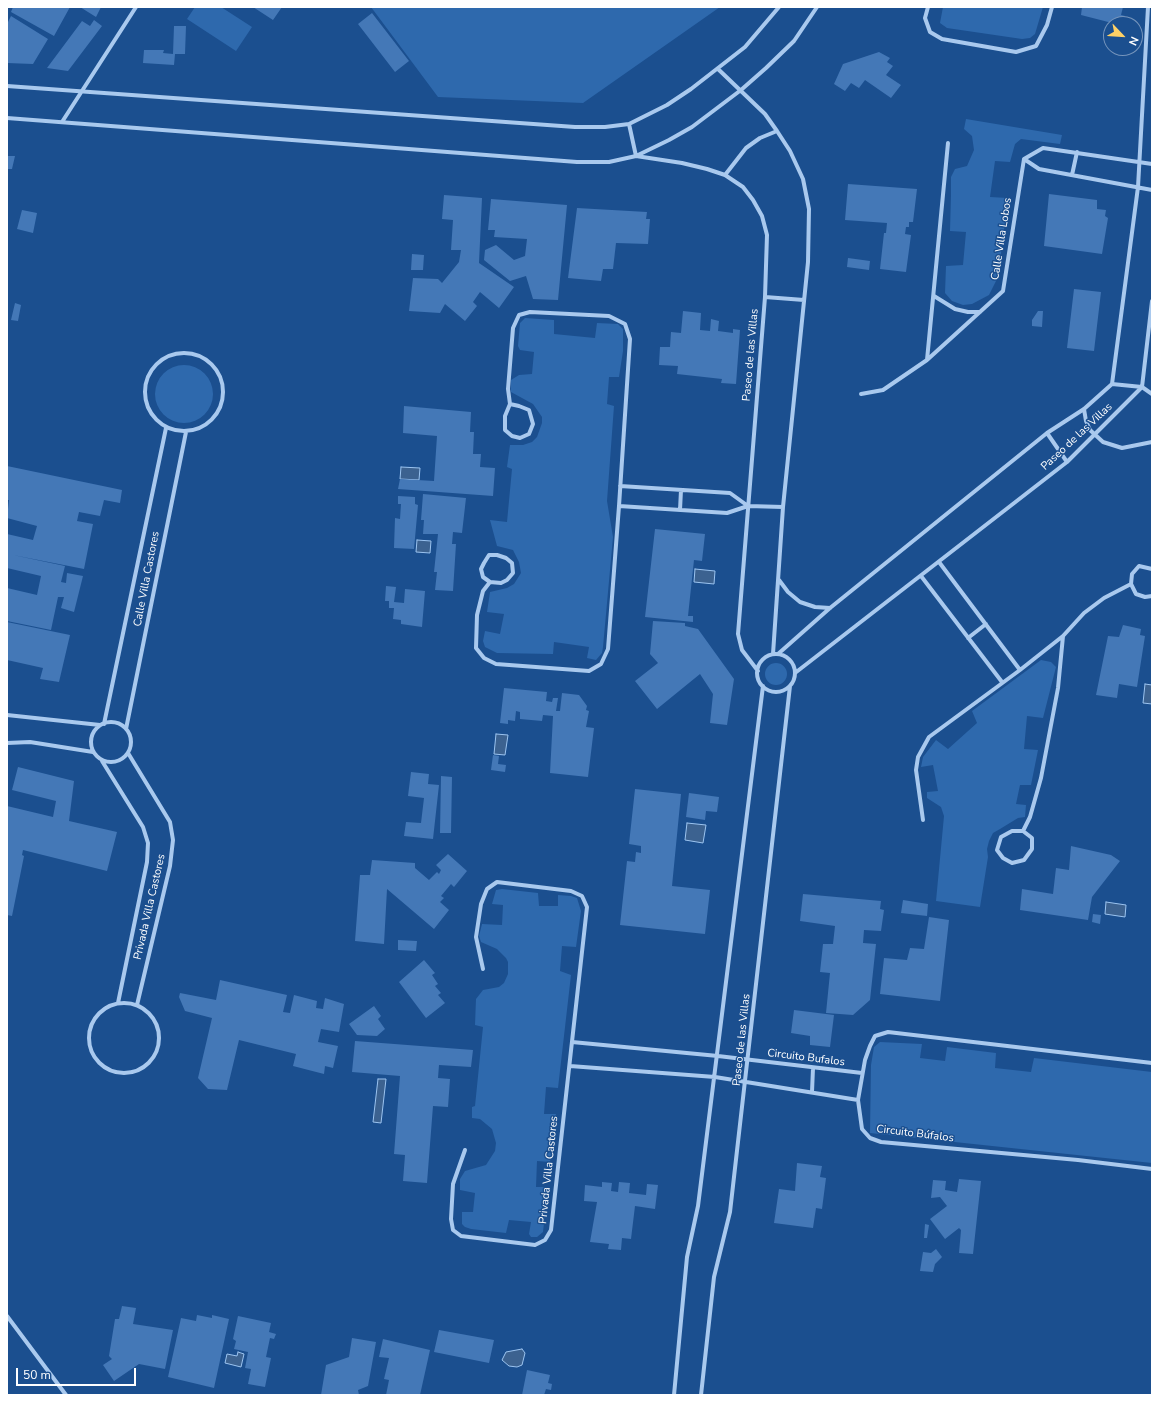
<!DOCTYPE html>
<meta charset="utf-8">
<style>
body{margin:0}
#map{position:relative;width:1159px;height:1402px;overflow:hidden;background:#1b4f8f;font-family:"Nunito Sans",sans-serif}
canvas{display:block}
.frame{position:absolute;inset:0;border:8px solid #fff;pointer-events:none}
.north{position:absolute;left:1103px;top:16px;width:40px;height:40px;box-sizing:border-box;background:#1b4f8f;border:1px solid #7695bc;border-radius:50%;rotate:115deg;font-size:11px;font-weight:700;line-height:16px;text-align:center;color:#fff}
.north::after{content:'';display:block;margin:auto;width:14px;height:18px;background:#ffd166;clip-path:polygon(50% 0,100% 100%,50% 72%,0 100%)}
.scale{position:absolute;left:16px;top:1368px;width:120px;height:18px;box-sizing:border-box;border:2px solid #fff;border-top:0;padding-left:5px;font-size:12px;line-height:14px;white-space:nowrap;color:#fff;-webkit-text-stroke:3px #1b4f8f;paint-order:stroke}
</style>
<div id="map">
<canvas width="1159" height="1402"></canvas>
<div class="frame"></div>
<div class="north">N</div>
<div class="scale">50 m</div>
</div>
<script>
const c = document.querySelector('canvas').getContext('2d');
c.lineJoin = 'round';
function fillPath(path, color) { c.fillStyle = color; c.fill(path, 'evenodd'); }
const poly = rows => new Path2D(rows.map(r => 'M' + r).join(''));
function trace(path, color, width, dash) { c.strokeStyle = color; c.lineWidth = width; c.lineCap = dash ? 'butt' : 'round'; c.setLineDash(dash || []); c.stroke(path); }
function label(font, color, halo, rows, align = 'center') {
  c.font = font + ' "Nunito Sans",sans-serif'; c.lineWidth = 3; c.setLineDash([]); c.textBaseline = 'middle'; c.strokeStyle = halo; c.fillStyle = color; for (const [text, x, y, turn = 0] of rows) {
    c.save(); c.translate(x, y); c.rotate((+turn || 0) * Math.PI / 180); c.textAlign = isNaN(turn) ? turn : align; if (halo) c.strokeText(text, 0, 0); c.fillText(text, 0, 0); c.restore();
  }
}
const green = poly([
 [195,7,221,7,252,27,236,51,187,19],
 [371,7,720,7,583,103,438,97],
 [943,7,1043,7,1035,34,1030,38,1022,39,947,28,940,23],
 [966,119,1062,135,1060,144,1021,139,1015,144,1010,162,995,161,990,197,1008,198,998,277,989,295,972,304,963,305,952,301,945,293,946,266,963,265,966,232,950,231,951,195,951,177,955,169,967,166,974,150,972,136,964,129],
 [525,318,554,320,554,334,595,338,597,323,618,324,623,329,623,351,619,377,609,377,607,404,614,406,607,501,613,537,603,647,602,653,596,660,587,658,589,647,554,642,553,654,497,653,485,647,483,641,485,631,500,634,504,614,487,612,490,592,507,588,514,584,521,573,519,562,513,550,497,546,490,520,507,522,512,469,507,467,510,445,523,445,532,442,537,437,542,423,542,417,533,404,511,392,511,380,519,375,532,374,534,352,520,350,518,346,520,323],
 '155 394a29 29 0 1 1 58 0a29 29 0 1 1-58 0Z',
 [1041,660,1051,662,1056,667,1043,718,1027,716,1024,749,1038,750,1031,785,1020,785,1016,804,1026,805,1025,817,1018,818,1000,829,993,833,989,841,987,849,988,857,980,907,936,901,944,816,941,807,927,798,927,792,938,791,933,765,921,767,923,757,936,740,948,749,977,723,972,711],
 '765 674a11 11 0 1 1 22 0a11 11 0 1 1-22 0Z',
 [502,889,538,893,539,906,558,906,558,895,571,896,577,898,581,911,576,947,562,946,560,971,571,975,558,1088,546,1087,544,1114,556,1114,550,1162,537,1161,536,1187,548,1187,543,1232,537,1237,531,1237,529,1234,531,1222,509,1220,506,1233,471,1229,465,1227,462,1224,462,1212,473,1212,475,1193,460,1190,460,1179,465,1171,486,1165,495,1151,496,1143,492,1129,480,1119,472,1118,472,1107,475,1106,483,1027,475,1025,476,999,483,990,499,987,504,983,508,974,508,962,506,958,497,949,481,942,479,936,482,924,502,925,503,905,492,904,496,890],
 [880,1042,922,1044,920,1058,945,1061,947,1047,996,1053,995,1068,1031,1072,1034,1058,1152,1072,1152,1163,870,1133,871,1065,874,1047]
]);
const water = poly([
 [401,467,420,468,419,480,400,479,401,467],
 [417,540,431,541,430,553,416,552,417,540],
 [695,569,715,571,714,584,694,582,695,569],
 [1145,684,1152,685,1152,704,1143,703,1145,684],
 [496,734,508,735,505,755,494,754,496,734],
 [687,823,706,825,703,843,685,840,687,823],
 [1106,902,1126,905,1125,917,1105,914,1106,902],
 [378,1079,386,1079,381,1123,373,1122,378,1079],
 [522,1349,525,1353,522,1365,517,1367,509,1366,502,1360,506,1352,522,1349],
 [238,1352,244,1354,241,1367,225,1363,227,1354,237,1356,238,1352]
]);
const building = poly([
 [13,7,70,7,54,36,11,12],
 [80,7,101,7,96,17],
 [253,7,282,7,273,20],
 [1082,7,1123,7,1121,15,1125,16,1124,24,1116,24,1081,15],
 [372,13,409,61,395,72,358,24],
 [11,16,48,39,33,64,7,63,7,24],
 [94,20,102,26,68,71,47,68,82,21,90,26],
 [174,26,186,26,185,54,175,54,174,65,143,63,144,50,164,50,163,53,173,54],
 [879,52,890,58,887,62,893,66,886,75,901,85,891,98,865,80,859,88,851,83,845,91,834,84,843,64],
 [7,156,15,156,12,169,7,169],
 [848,184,917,189,913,222,909,222,909,227,906,227,905,234,911,235,906,272,880,269,884,233,886,233,887,223,845,220],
 [1049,194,1097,200,1097,209,1106,210,1105,216,1108,218,1102,254,1044,246],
 [444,195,482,198,479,263,514,287,499,308,480,292,473,302,477,306,465,321,445,304,440,313,409,311,413,278,438,279,442,283,459,262,461,250,451,250,453,220,442,219],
 [491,199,567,205,558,300,533,299,526,276,510,281,484,260,485,250,496,245,514,260,525,256,527,239,494,237,495,230,488,230],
 [577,208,647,212,646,219,650,219,648,244,616,243,613,269,603,269,601,281,568,278],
 [22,210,37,213,33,233,17,229],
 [412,254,424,255,423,270,411,270],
 [848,258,870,261,869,270,847,267],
 [1074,289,1101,292,1094,351,1067,348],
 [15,303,21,305,18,321,11,320],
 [683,311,701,313,700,330,710,331,711,319,719,321,718,331,733,333,733,329,740,330,736,384,721,383,722,379,677,374,678,366,659,365,660,347,670,347,671,332,681,333],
 [1038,311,1043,311,1042,327,1032,326,1032,320],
 [404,406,471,412,470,432,474,432,473,454,481,454,480,467,495,468,493,496,398,489,400,479,434,481,437,436,403,433],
 [7,466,122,490,120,503,104,500,100,516,79,512,77,521,93,524,84,569,13,555,65,566,61,582,66,583,67,573,83,576,74,612,61,608,64,597,58,597,51,630,7,621,7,588,37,595,41,576,7,568,7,534,33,540,37,526,7,518,9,500,7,500],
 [423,494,466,498,462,533,453,532,452,544,456,544,453,591,435,590,437,572,434,572,438,534,423,534,424,520,421,520],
 [398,496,415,497,415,504,418,505,414,549,394,548,395,518,400,519,401,504,398,504],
 [655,529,705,534,702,561,694,560,688,616,693,616,693,622,645,617],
 [386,586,396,587,394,602,404,603,405,589,425,591,422,627,401,624,401,620,393,619,394,608,389,608,389,601,385,601],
 [653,621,685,623,685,626,698,629,734,679,727,725,710,723,713,694,700,674,657,709,635,681,658,663,650,654],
 [7,622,70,635,59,682,40,679,43,668,7,660],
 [1123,625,1141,629,1140,635,1145,636,1137,687,1119,684,1117,698,1096,695,1108,636,1119,637],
 [504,688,547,692,546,701,552,702,553,698,558,698,556,711,560,711,562,693,579,695,587,706,586,710,589,711,586,727,594,728,588,777,550,773,553,716,543,715,542,721,520,719,520,712,516,711,515,721,508,720,508,724,500,723],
 [493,755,499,756,498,764,506,765,505,772,491,770],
 [18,767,74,781,69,821,117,832,107,871,23,850,22,855,24,856,12,916,7,915,7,806,53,817,56,801,12,790],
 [411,772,429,774,428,784,439,785,433,839,404,836,406,822,421,823,424,798,408,796],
 [441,776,452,777,451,833,440,833],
 [635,789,681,794,672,886,710,890,705,934,620,925,627,861,635,862,636,852,641,853,641,846,629,844],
 [689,793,719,797,717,812,706,811,705,820,686,817],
 [1071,846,1111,855,1120,861,1092,897,1088,920,1020,910,1022,889,1053,894,1056,868,1069,870],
 [448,854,467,871,454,887,451,884,441,896,444,898,440,902,449,910,434,929,387,889,384,944,355,941,360,875,370,875,372,860,415,863,415,868,429,880,437,872,439,874,441,870,436,865],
 [803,894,881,901,880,909,884,910,881,931,864,930,863,943,876,944,870,1000,853,1015,826,1013,830,973,820,972,823,944,833,944,835,926,800,921],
 [903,900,928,904,927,916,901,913],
 [1093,914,1101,915,1100,924,1092,922],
 [929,917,949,920,940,1001,880,994,884,958,907,960,910,948,924,949],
 [398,940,417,941,416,951,398,950],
 [424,960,435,973,432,975,438,984,435,986,441,993,438,995,445,1003,426,1018,399,982],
 [220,980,287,995,283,1012,290,1013,294,995,317,1001,316,1008,323,1009,325,998,344,1004,339,1032,321,1029,318,1042,338,1046,333,1068,325,1066,324,1074,293,1066,296,1054,239,1040,227,1090,208,1089,198,1078,212,1018,185,1011,179,997,180,993,216,1000],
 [374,1006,381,1016,378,1019,385,1029,377,1036,357,1035,349,1024],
 [794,1010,834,1015,830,1047,810,1045,810,1036,791,1033],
 [355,1041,473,1050,471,1067,439,1065,438,1078,450,1079,448,1107,433,1106,427,1183,403,1181,405,1155,394,1154,400,1076,352,1072],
 [797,1163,822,1166,820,1177,826,1178,822,1209,816,1208,813,1228,774,1223,779,1189,795,1191],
 [959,1179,981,1181,973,1254,959,1253,961,1230,959,1228,945,1239,930,1219,947,1206,940,1197,931,1198,933,1180,946,1181,945,1190,957,1192],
 [602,1182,612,1183,611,1191,618,1192,619,1182,630,1183,629,1193,646,1195,647,1184,658,1185,655,1209,635,1206,631,1239,622,1238,621,1250,608,1249,609,1244,590,1242,597,1202,584,1201,585,1185,602,1187],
 [925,1224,929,1225,927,1238,924,1238],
 [936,1249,942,1257,935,1264,933,1272,920,1271,923,1252,931,1253],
 [122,1306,136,1308,133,1324,173,1330,165,1369,139,1364,114,1381,103,1365,112,1359,109,1356,115,1319,119,1319],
 [197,1315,212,1318,212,1315,229,1319,214,1388,168,1377,181,1318,196,1321],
 [238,1316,271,1323,269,1332,276,1334,274,1339,270,1338,266,1357,271,1358,265,1387,248,1384,251,1369,245,1368,248,1352,234,1349,236,1341,233,1339],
 [439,1330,494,1340,489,1363,434,1352],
 [352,1338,376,1342,368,1386,358,1390,359,1395,321,1395,326,1365,349,1357],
 [383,1339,430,1350,420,1395,386,1395,389,1380,384,1379,389,1358,379,1357],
 [527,1370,550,1375,548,1383,552,1384,551,1390,546,1389,544,1395,522,1395]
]);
const street = poly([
 [928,7,925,18,930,32,942,39,1016,52,1036,46,1047,25,1052,7],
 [718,69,765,114,777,131,790,151,803,179,809,209,808,262,783,507,773,654],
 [7,86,575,127,605,127,629,124,667,105,691,89,745,47,779,7],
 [7,118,577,162,609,162,636,156,669,140,692,127,741,90,766,68,794,41,817,7],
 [62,122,136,7],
 [629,124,636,156,682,163,707,169,725,175,743,187,753,200,762,216,767,235,765,297,738,634,742,650,758,671],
 [1024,159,1039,169,1152,190],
 [1024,159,1043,148,1152,164],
 [725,175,746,148,760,138,777,131],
 [1072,175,1077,152],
 [934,296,955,309,968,312,980,312],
 [765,297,804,300],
 '145 392a39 39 0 1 1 78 0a39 39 0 1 1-78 0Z',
 [927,360,948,143],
 [1112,384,1138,187,1148,7],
 [1112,384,1142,387,1152,394],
 [861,394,883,390,927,360,1003,291,1024,159],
 [1084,409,1086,421,1090,430,1103,442,1122,448,1152,442],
 [1047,433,1067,462],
 [620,486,730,493,748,506],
 [619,506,727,513,748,506,783,507],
 [680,510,681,490],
 [939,562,1020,670],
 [1152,569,1139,566,1132,574,1131,584,1136,594,1145,597,1152,596],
 [921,576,1002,682],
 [779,580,788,592,800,602,815,607,830,608],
 [490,582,483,577,481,569,484,563,489,555,497,555,506,558,512,563,513,573,507,580,501,583,490,582,483,591,477,615,476,648,484,658,496,664,589,671,601,664,608,649,619,506,630,339,625,324,609,316,530,312,519,315,513,328,508,389,510,404,519,406,529,410,533,424,529,434,520,438,512,436,505,430,505,416,510,404],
 [968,638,986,624],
 [778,654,830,608,1047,433,1084,409,1112,384],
 '757 673a19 19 0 1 1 38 0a19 19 0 1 1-38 0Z',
 [795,673,1067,462,1142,387,1152,301],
 [7,715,100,725],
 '91 742a20 20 0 1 1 40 0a20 20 0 1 1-40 0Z',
 [104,724,166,428],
 [126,729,186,432],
 [7,743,30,742,93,752],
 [128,753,170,822,173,840,170,866,137,1005],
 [102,761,143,827,148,843,147,862,118,1003],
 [923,820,916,770,918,757,929,737,1020,670,1063,636,1084,613,1104,598,1131,584],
 [1023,831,1032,838,1032,849,1024,860,1012,863,1003,858,997,850,1001,837,1012,831,1023,831,1030,817,1041,778,1058,688,1063,636],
 '89 1038a35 35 0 1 1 70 0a35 35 0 1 1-70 0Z',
 [572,1042,718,1056,862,1073],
 [1152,1063,888,1032,875,1036,870,1046,865,1060,858,1100,862,1129,870,1138,881,1142,1078,1160,1152,1169],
 [570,1066,715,1077,858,1100],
 [812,1092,813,1068],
 [465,1150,453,1184,451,1219,453,1230,461,1236,535,1245,545,1240,551,1230,587,907,582,896,571,891,497,882,487,889,481,904,476,937,483,969],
 [7,1316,66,1395],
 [674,1395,687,1257,698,1206,763,686],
 [701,1395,714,1277,730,1212,790,686]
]);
const streetNames = [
 ["Calle Villa Lobos",1002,239,-81],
 ["Paseo de las Villas",751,355,-85],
 ["Paseo de las Villas",1077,437,-43],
 ["Calle Villa Castores",147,579,-79],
 ["Privada Villa Castores",150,907,-77],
 ["Paseo de las Villas",742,1040,-84],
 ["Circuito Bufalos",806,1058,7],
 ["Circuito Búfalos",915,1134,7],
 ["Privada Villa Castores",549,1170,-84]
];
fillPath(green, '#2e69ad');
fillPath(water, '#3c6290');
trace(water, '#9cc4f0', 1);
fillPath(building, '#4478b7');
trace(street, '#a9c9ee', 4);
label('11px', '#fff', '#1b4f8f', streetNames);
</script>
